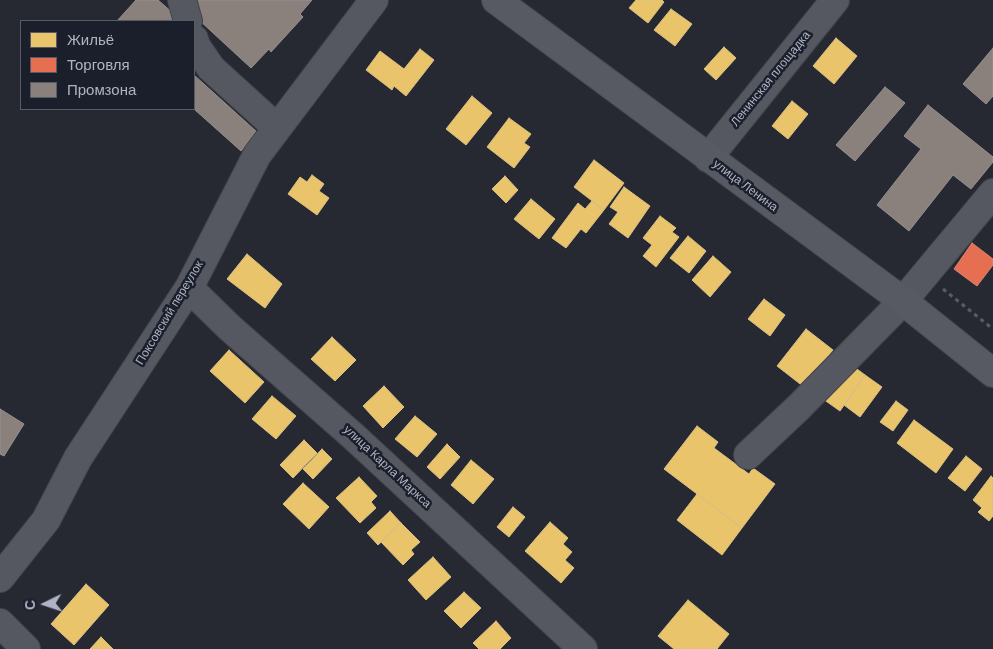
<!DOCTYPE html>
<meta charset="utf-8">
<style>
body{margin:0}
#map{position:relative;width:993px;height:649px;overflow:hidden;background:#262931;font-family:"DM Sans",sans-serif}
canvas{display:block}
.legend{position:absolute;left:20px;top:20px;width:175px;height:90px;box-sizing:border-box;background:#1a1f2b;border:1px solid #565b68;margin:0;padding:6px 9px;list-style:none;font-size:15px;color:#afb4c4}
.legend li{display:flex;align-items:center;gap:10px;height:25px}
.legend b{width:25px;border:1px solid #565b68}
.north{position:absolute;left:20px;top:579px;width:50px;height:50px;-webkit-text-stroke:4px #1a1f2b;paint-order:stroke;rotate:266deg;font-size:14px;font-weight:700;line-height:20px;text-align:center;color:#afb4c4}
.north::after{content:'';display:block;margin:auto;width:18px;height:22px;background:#afb4c4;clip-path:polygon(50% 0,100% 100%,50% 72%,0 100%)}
</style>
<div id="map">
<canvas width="993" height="649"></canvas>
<ul class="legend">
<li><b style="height:14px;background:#e9c46a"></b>Жильё</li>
<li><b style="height:14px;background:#e76f51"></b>Торговля</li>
<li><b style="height:14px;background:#8a817c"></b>Промзона</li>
</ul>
<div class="north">С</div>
</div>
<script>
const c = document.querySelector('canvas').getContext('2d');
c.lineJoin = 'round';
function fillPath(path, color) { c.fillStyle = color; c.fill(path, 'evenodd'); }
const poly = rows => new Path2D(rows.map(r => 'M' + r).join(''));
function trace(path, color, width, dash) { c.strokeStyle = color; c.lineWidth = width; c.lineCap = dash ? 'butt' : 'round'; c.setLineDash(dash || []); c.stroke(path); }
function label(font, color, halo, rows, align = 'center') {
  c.font = font + ' "DM Sans",sans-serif'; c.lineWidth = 5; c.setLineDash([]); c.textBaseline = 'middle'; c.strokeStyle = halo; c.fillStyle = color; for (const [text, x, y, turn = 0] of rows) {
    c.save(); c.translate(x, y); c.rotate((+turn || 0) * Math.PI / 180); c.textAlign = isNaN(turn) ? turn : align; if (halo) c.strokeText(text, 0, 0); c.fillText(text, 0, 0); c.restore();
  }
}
const homes = poly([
 [636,0,662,0,664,2,648,23,629,8,636,0],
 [671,9,692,24,675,46,654,30,671,9],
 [836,38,857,56,834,84,813,66,836,38],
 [724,47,736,58,716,80,704,69,724,47],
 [420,49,434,60,406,96,394,86,392,90,366,70,380,51,404,69,420,49],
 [472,96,492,113,466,145,446,129,472,96],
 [792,101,808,114,788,139,772,126,792,101],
 [509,118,531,134,524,143,530,147,514,168,487,147,509,118],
 [594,160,624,183,604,210,574,187,594,160],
 [312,175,324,184,319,191,329,198,317,215,288,194,300,177,307,182,312,175],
 [505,176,518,190,506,203,492,189,505,176],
 [624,187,650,206,628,238,609,224,618,212,610,207,624,187],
 [531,199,555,219,539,239,514,219,531,199],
 [592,201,604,210,586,233,581,229,566,248,552,238,578,203,585,209,592,201],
 [660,216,676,228,672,232,679,237,656,267,643,256,652,245,643,238,660,216],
 [688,236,706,251,689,273,670,258,688,236],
 [247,254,282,284,265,308,227,279,247,254],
 [713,256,731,272,710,297,692,280,713,256],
 [764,299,785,315,770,336,748,319,764,299],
 [806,329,833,350,804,387,777,366,806,329],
 [332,337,356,360,335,381,311,359,332,337],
 [229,350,264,382,245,403,210,371,229,350],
 [849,363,865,375,840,411,823,399,849,363],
 [865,375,882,387,860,417,844,405,865,375],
 [384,386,404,407,383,428,363,406,384,386],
 [272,396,296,416,276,439,252,419,272,396],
 [896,401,908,410,893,431,880,422,896,401],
 [415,416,437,434,417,457,395,439,415,416],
 [914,420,953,449,936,473,897,443,914,420],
 [697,426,718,442,714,448,749,474,753,468,775,484,742,528,664,469,697,426],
 [304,440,317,453,293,478,280,465,304,440],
 [447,444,460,457,440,479,427,467,447,444],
 [322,449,332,459,313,479,303,469,322,449],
 [966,456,982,469,965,491,948,478,966,456],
 [471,460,494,479,473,504,451,485,471,460],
 [991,476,993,478,993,516,989,521,978,512,982,508,973,500,991,476],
 [359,477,377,496,371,502,376,508,360,523,336,498,359,477],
 [303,483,329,507,309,529,283,504,303,483],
 [697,494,742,528,722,555,677,520,697,494],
 [513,507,525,517,509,537,497,527,513,507],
 [390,511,401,523,378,545,367,533,390,511],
 [550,522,568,538,563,544,572,552,565,560,574,568,561,583,525,551,550,522],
 [401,523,420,542,411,550,414,554,403,565,381,542,401,523],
 [433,557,451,577,426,600,408,580,433,557],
 [86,584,109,605,74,645,51,624,86,584],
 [464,592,481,608,461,628,444,611,464,592],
 [688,600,729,634,717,649,674,649,658,636,688,600],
 [496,621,511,638,500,649,479,649,473,643,496,621],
 [101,637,113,649,90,649,101,637]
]);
const shops = poly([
 [972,243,993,259,993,265,977,286,954,269,972,243]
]);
const industry = poly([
 [136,0,158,0,182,21,117,21,136,0],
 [195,0,312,0,300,14,303,17,271,52,269,49,251,68,198,19,195,0],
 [993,48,993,96,986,104,963,84,993,48],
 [194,75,257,132,241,151,194,109,194,75],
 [885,87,905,103,855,161,836,145,885,87],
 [928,105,993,157,993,162,971,189,953,175,909,231,877,205,921,149,904,136,928,105],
 [0,409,24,424,4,456,0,454,0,409]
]);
const path = poly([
 [943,289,993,329]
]);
const minor = poly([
 [182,0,188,21],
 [194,39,196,46,211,68,277,128],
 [708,158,835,0],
 [189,288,230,328,353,436,583,649],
 [748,455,799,407,903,301,993,193],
 [0,578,46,520,78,458,189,288,257,155,374,0],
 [0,623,26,649]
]);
const major = poly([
 [496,0,903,301,993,373]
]);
const streetNames = [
 ["Ленинская площадка",771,79,-51],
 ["улица Ленина",745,186,37],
 ["Поксовский переулок",170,313,-59],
 ["улица Карла Маркса",387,467,43]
];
fillPath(homes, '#e9c46a');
trace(homes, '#d8bf85', 1);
fillPath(shops, '#e76f51');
trace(shops, '#d68474', 1);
fillPath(industry, '#8a817c');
trace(industry, '#959092', 1);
trace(minor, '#42444a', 30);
trace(major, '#43464e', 30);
trace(path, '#595c63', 3, [4, 4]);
trace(minor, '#555860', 28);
trace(major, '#575a62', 28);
label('12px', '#afb4c4', '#1a1f2b', streetNames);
</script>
